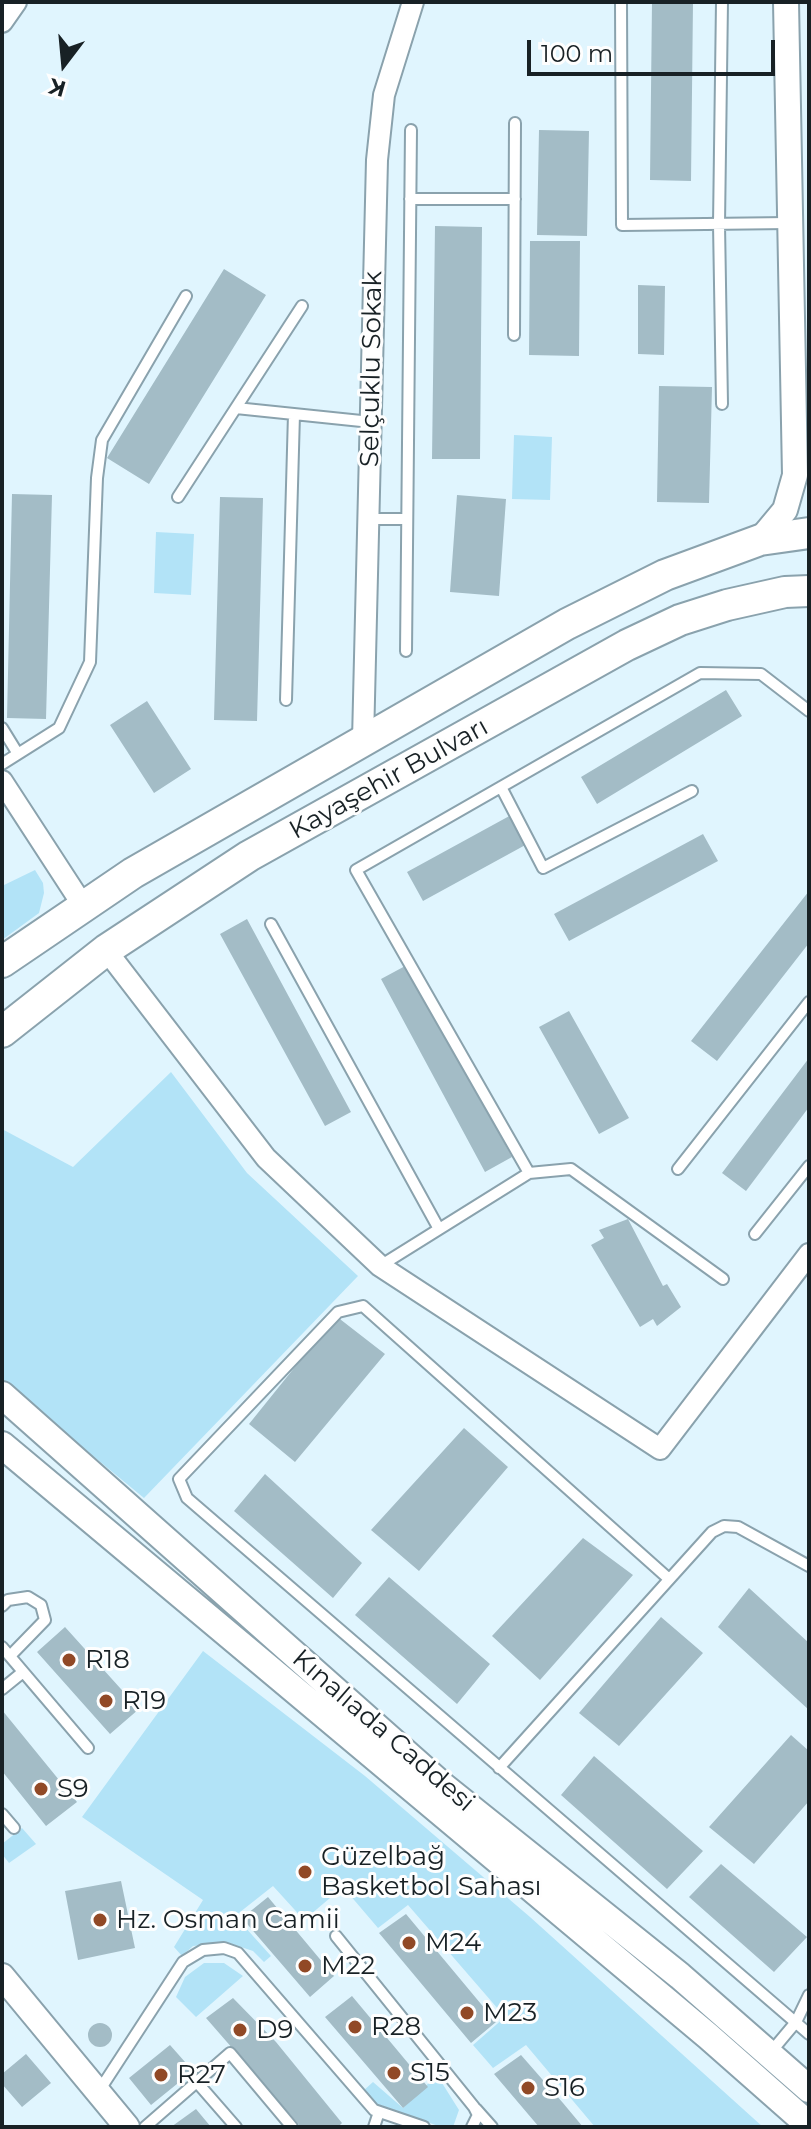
<!DOCTYPE html>
<meta charset="utf-8">
<style>
body{margin:0}
#map{position:relative;width:811px;height:2129px;overflow:hidden;background:#e0f5fe;font-family:Montserrat,sans-serif}
canvas{display:block}
.frame{position:absolute;inset:0;border:4px solid #182125;pointer-events:none}
.north{position:absolute;left:24px;top:24px;width:80px;height:80px;-webkit-text-stroke:6px #fefefe;paint-order:stroke;rotate:196deg;font-size:22px;font-weight:700;line-height:32px;text-align:center;color:#182125}
.north::after{content:'';display:block;margin:auto;width:28px;height:36px;background:#182125;clip-path:polygon(50% 0,100% 100%,50% 72%,0 100%)}
.scale{position:absolute;left:527px;top:40px;width:248px;height:36px;box-sizing:border-box;border:4px solid #182125;border-top:0;padding-left:10px;font-size:24px;line-height:28px;white-space:nowrap;color:#182125;-webkit-text-stroke:6px #fefefe;paint-order:stroke}
</style>
<div id="map">
<canvas width="811" height="2129"></canvas>
<div class="frame"></div>
<div class="north">K</div>
<div class="scale">100 m</div>
</div>
<script>
const c = document.querySelector('canvas').getContext('2d');
c.lineJoin = 'round';
function fillPath(path, color) { c.fillStyle = color; c.fill(path, 'evenodd'); }
const poly = rows => new Path2D(rows.map(r => 'M' + r).join(''));
function trace(path, color, width, dash) { c.strokeStyle = color; c.lineWidth = width; c.lineCap = dash ? 'butt' : 'round'; c.setLineDash(dash || []); c.stroke(path); }
function label(font, color, halo, rows, align = 'center') {
  c.font = font + ' Montserrat,sans-serif'; c.lineWidth = 6; c.setLineDash([]); c.textBaseline = 'middle'; c.strokeStyle = halo; c.fillStyle = color; for (const [text, x, y, turn = 0] of rows) {
    c.save(); c.translate(x, y); c.rotate((+turn || 0) * Math.PI / 180); c.textAlign = isNaN(turn) ? turn : align; if (halo) c.strokeText(text, 0, 0); c.fillText(text, 0, 0); c.restore();
  }
}
const green = poly([
 [514,435,552,437,550,500,512,499],
 [156,532,194,534,191,595,154,593],
 [35,870,43,883,44,893,39,913,2,940,2,886],
 [171,1072,247,1173,358,1276,144,1498,2,1381,2,1129,73,1167],
 [203,1651,365,1776,530,1917,763,2127,595,2127,526,2045,493,2068,473,2045,505,2017,408,1905,378,1928,343,1887,304,1920,273,1886,235,1916,271,1956,264,1962,253,1951,229,1943,193,1946,182,1956,174,1947,203,1900,82,1817],
 [22,1828,36,1844,9,1863,2,1854,2,1844],
 [204,1963,224,1963,243,1976,196,2017,176,1997,185,1977],
 [437,2075,459,2110,453,2127,441,2127,372,2102,363,2091,373,2082,403,2108]
]);
const building = poly([
 [652,2,693,2,691,181,650,180],
 [539,130,589,131,587,236,537,235],
 [435,226,482,227,480,459,432,459],
 [530,241,580,241,579,356,529,355],
 [224,269,266,295,149,484,107,458],
 [638,285,665,286,664,355,638,354],
 [659,386,712,387,709,503,657,502],
 [12,494,52,495,46,719,7,718],
 [457,495,506,499,499,596,450,592],
 [220,497,263,498,257,721,214,720],
 [726,690,742,716,597,804,581,777],
 [147,701,191,769,154,793,110,725],
 [513,814,529,843,423,901,407,872],
 [703,834,718,861,569,941,554,914],
 [809,891,809,943,717,1061,691,1041],
 [247,919,351,1112,325,1126,220,934],
 [407,965,512,1157,485,1172,381,979],
 [569,1011,629,1118,599,1134,539,1027],
 [809,1058,809,1107,746,1191,722,1173],
 [628,1219,663,1286,667,1284,681,1307,657,1326,653,1319,640,1327,591,1245,604,1238,599,1230],
 [336,1316,385,1354,295,1462,249,1424],
 [464,1428,508,1467,419,1571,371,1530],
 [265,1474,362,1563,333,1598,234,1511],
 [583,1538,633,1575,540,1680,492,1636],
 [389,1577,490,1664,457,1704,355,1615],
 [749,1588,809,1643,809,1710,718,1627],
 [661,1617,703,1653,619,1746,579,1713],
 [65,1627,139,1709,110,1734,37,1652],
 [2,1710,77,1802,46,1826,2,1771],
 [791,1735,809,1751,809,1801,754,1864,709,1827],
 [594,1756,703,1851,667,1889,561,1795],
 [721,1864,807,1937,774,1972,689,1897],
 [121,1881,135,1948,78,1960,65,1891],
 [268,1897,334,1976,310,1997,242,1918],
 [406,1914,496,2022,471,2043,379,1933],
 [352,1996,428,2087,403,2108,325,2017],
 [233,1998,276,2042,342,2123,338,2127,301,2127,206,2018],
 '88 2035a12 12 0 1 1 24 0a12 12 0 1 1-24 0Z',
 [170,2045,193,2071,151,2105,129,2078],
 [26,2054,51,2083,22,2107,2,2084,2,2074],
 [521,2055,563,2103,583,2127,539,2127,494,2074],
 [196,2109,211,2127,171,2127]
]);
const service = poly([
 [621,2,622,225,789,223],
 [410,199,515,199],
 [514,335,515,123],
 [722,404,719,224,722,2],
 [236,408,371,422],
 [178,497,302,306],
 [368,519,405,519],
 [406,651,411,130],
 [286,700,294,414],
 [2,728,18,754],
 [2,764,59,728,90,662,97,478,102,440,186,296],
 [501,787,543,868,692,791],
 [271,924,439,1229],
 [678,1169,809,1002],
 [755,1234,809,1166],
 [380,1266,529,1173],
 [723,1279,571,1169,529,1173,356,870,700,673,761,674,809,711],
 [669,1579,363,1306,338,1312,179,1479,187,1498,809,2034],
 [2,1606,8,1600,28,1597,41,1605,45,1620,10,1656],
 [2,1647,88,1748],
 [2,1689,23,1672],
 [499,1768,712,1532,724,1526,738,1527,809,1566],
 [2,1814,14,1828],
 [336,1936,474,2107,478,2115,472,2127],
 [770,2053,796,2022,809,1995],
 [195,2080,236,2127],
 [99,2091,183,1962,203,1950,224,1948,238,1953,374,2110,424,2127],
 [476,2109,492,2127],
 [145,2127,230,2053,292,2127],
 [374,2127,379,2112]
]);
const minor = poly([
 [2,22,16,2],
 [363,740,377,160,384,95,413,2],
 [2,781,82,904],
 [106,950,266,1158,380,1266,660,1449,809,1254]
]);
const tertiary = poly([
 [760,540,785,510,795,475,786,2],
 [2,1976,127,2127]
]);
const secondary = poly([
 [2,1395,444,1787,680,1976,809,2089],
 [2,1445,708,2036,809,2125]
]);
const primary = poly([
 [2,962,133,873,567,624,665,575,760,540,809,533],
 [2,1032,106,950,249,856,627,645,680,620,727,605,785,592,809,591]
]);
const markers = [
 [69,1660,8,"#914926"],
 [106,1701,8,"#914926"],
 [41,1789,8,"#914926"],
 [305,1872,8,"#914926"],
 [100,1920,8,"#914926"],
 [409,1943,8,"#914926"],
 [305,1966,8,"#914926"],
 [467,2013,8,"#914926"],
 [355,2027,8,"#914926"],
 [240,2030,8,"#914926"],
 [394,2073,8,"#914926"],
 [161,2075,8,"#914926"],
 [528,2088,8,"#914926"]
];
const streetNames = [
 ["Selçuklu Sokak",372,369,-89],
 ["Kayaşehir Bulvarı",389,779,-29],
 ["Kınalıada Caddesi",383,1731,41]
];
const poiNames = [
 ["R18",85,1660],
 ["R19",122,1701],
 ["S9",57,1789],
 ["Güzelbağ",321,1857],
 ["Basketbol Sahası",321,1887],
 ["Hz. Osman Camii",116,1920],
 ["M24",425,1943],
 ["M22",321,1966],
 ["M23",483,2013],
 ["R28",371,2027],
 ["D9",256,2030],
 ["S15",410,2073],
 ["R27",177,2075],
 ["S16",544,2088]
];
fillPath(green, '#b2e3f7');
fillPath(building, '#a3bcc6');
trace(service, '#8aa2ad', 14);
trace(minor, '#8aa2ad', 24);
trace(tertiary, '#8aa2ad', 28);
trace(secondary, '#8aa2ad', 30);
trace(primary, '#8aa2ad', 34);
trace(service, '#fff', 10);
trace(minor, '#fff', 20);
trace(tertiary, '#fff', 24);
trace(secondary, '#fff', 26);
trace(primary, '#fff', 30);
for (const [x, y, r, color] of markers) { const dot = new Path2D(); dot.arc(x, y, r, 0, 2 * Math.PI); c.fillStyle = color; c.fill(dot); trace(dot, '#fefefe', 3); }
label('26px', '#182125', '#fefefe', streetNames);
label('26px', '#182125', '#fefefe', poiNames, 'left');
</script>
